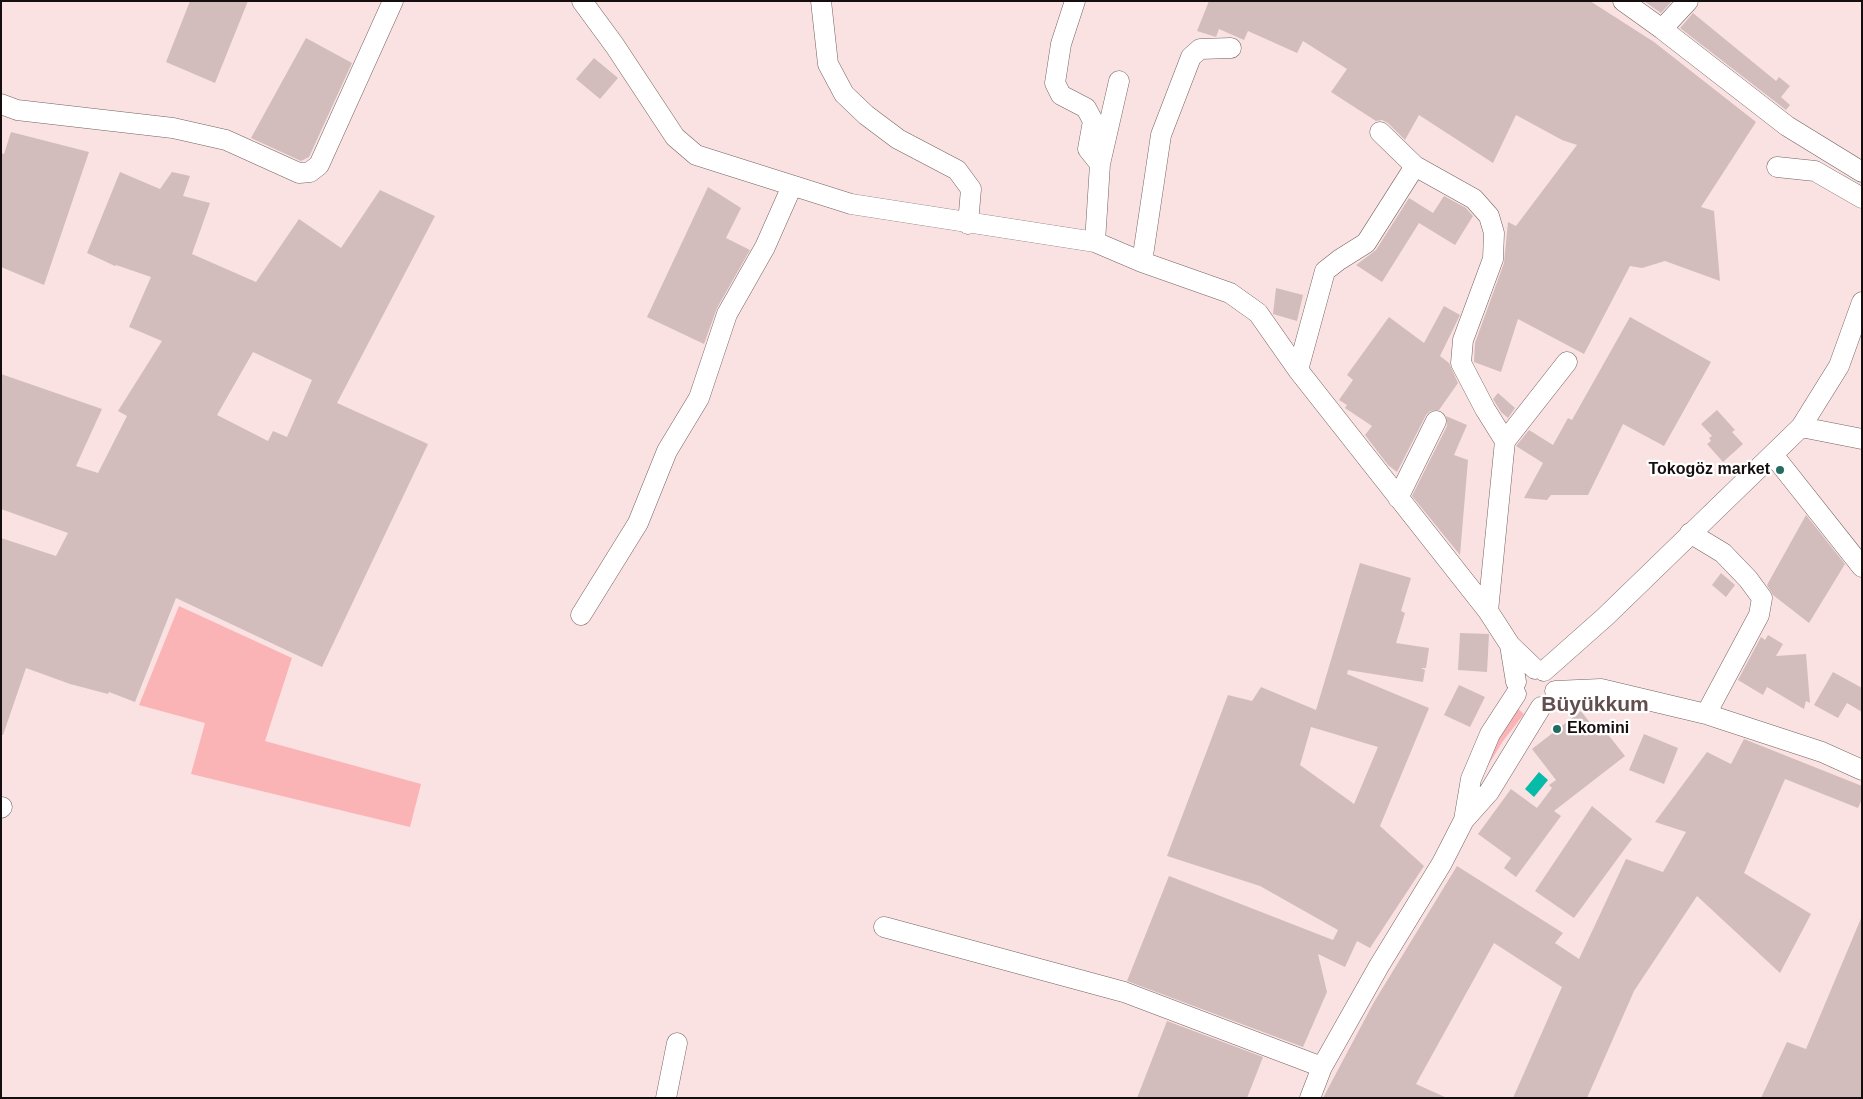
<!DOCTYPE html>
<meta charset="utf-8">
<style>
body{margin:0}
#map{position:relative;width:1863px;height:1099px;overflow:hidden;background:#fae2e2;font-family:Helvetica,sans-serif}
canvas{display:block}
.frame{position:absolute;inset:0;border:2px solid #160e0e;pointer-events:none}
</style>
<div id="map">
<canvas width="1863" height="1099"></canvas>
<div class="frame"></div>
</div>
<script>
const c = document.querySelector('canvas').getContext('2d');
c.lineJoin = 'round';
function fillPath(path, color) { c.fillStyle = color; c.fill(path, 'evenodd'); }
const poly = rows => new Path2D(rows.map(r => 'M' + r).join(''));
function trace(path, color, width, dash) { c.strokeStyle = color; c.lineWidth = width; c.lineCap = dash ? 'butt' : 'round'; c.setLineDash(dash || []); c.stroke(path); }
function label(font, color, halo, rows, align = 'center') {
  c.font = font + ' Helvetica,sans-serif'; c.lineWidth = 4.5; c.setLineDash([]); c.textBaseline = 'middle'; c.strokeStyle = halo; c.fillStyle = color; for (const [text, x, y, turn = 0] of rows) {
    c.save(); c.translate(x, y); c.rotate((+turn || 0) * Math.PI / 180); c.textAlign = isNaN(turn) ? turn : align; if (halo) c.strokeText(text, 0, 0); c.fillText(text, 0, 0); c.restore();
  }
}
const green = poly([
 [179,606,292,658,265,741,421,784,410,827,191,774,205,723,139,705],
 [1515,706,1524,714,1503,741,1481,777,1494,738]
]);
const water = poly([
 [1539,772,1548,780,1534,797,1525,789]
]);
const building = poly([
 [190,1,248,1,215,83,166,62],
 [1209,1,1590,1,1654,42,1756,122,1701,207,1714,211,1720,281,1665,261,1642,268,1630,266,1584,354,1518,319,1501,372,1474,362,1475,343,1504,263,1508,222,1516,226,1577,145,1562,140,1516,115,1493,163,1419,115,1405,140,1388,123,1382,120,1376,121,1331,92,1347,69,1303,41,1297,53,1248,31,1244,40,1219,29,1216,37,1197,31],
 [1644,1,1672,1,1661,13],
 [1693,13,1776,81,1779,77,1790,86,1781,97,1790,105,1786,110,1680,28],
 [306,38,352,63,309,157,301,161,251,138],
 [594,58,618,78,600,99,576,79],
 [11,132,89,152,44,285,1,267,1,153,4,154],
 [120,172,160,189,172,172,190,176,183,196,210,203,192,254,256,282,299,219,341,248,380,190,435,216,337,403,428,444,322,667,176,598,135,702,109,692,108,694,70,684,26,668,3,735,1,735,1,538,56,556,68,533,1,509,1,374,102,409,76,466,98,473,127,416,118,411,162,341,129,327,151,277,116,265,115,266,87,253],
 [253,352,312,380,287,437,273,431,268,441,217,415],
 [708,187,741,208,726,238,750,250,717,308,704,344,647,317],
 [1444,196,1466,208,1473,216,1455,245,1419,223,1382,282,1356,265,1376,250,1409,198,1433,213],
 [1276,288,1303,295,1297,321,1273,314],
 [1444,306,1460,315,1440,356,1449,363,1458,383,1439,410,1430,411,1426,415,1397,472,1388,465,1365,435,1372,426,1345,408,1347,405,1339,400,1353,380,1347,375,1389,317,1424,343],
 [1630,317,1711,362,1664,446,1623,424,1588,495,1551,495,1547,500,1524,498,1543,463,1516,446,1529,430,1553,445,1568,418,1572,420],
 [1498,393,1515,408,1508,418,1501,412,1493,399],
 [1717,410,1735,430,1732,432,1743,444,1723,462,1707,444,1711,441,1709,438,1712,436,1701,424],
 [1446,416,1467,425,1454,455,1468,460,1460,555,1412,496,1447,426],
 [1806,515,1845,564,1809,623,1773,595,1767,585],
 [1360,563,1411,578,1401,611,1405,613,1396,643,1429,648,1426,668,1421,668,1425,670,1423,682,1348,670,1347,674,1429,708,1380,826,1424,866,1370,948,1357,941,1345,967,1318,954,1327,992,1303,1047,1127,981,1169,876,1333,940,1338,930,1260,886,1167,856,1228,695,1252,701,1261,687,1316,710],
 [1311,727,1378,747,1354,804,1300,765],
 [1721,573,1735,585,1726,597,1712,585],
 [1460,633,1489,634,1487,672,1458,670],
 [1768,635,1783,644,1776,656,1806,654,1810,703,1806,701,1804,709,1767,687,1763,695,1738,680,1761,637,1765,640],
 [1833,672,1862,688,1862,712,1847,703,1838,718,1814,705],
 [1459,685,1485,697,1470,727,1444,715],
 [1581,711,1600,736,1606,732,1625,756,1554,811,1561,816,1516,877,1504,868,1511,858,1478,834,1511,789,1537,808,1552,788,1549,785,1556,780,1532,749],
 [1644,734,1678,748,1664,784,1629,770],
 [1744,739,1862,786,1862,799,1858,808,1785,779,1744,873,1811,914,1780,973,1697,896,1634,991,1587,1098,1513,1098,1562,987,1494,943,1416,1084,1447,1098,1323,1098,1374,1002,1457,866,1563,933,1555,943,1579,959,1626,859,1663,872,1686,832,1655,822,1707,752,1731,764],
 [1592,806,1632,839,1574,918,1535,891],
 [1862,916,1862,1098,1761,1098,1787,1042,1806,1049],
 [1167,1021,1263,1057,1247,1098,1137,1098]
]);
const minor = poly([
 [582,1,615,46,675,137,696,155,851,204,1095,242,1142,262,1230,293,1258,313,1298,370,1488,611,1510,645,1535,669],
 [821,1,828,64,844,94,866,115,898,139,957,170,971,189,968,224],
 [1075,1,1061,44,1055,83,1061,95,1086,108,1093,121,1088,149,1100,164],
 [1623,1,1662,29,1787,126,1862,172],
 [1662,29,1688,1],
 [1,104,17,110,173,128,226,140,299,173,310,172,319,165,393,1],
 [1380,132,1415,166,1474,199,1489,216,1494,233,1493,259,1463,340,1461,363,1485,409,1505,441,1488,611],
 [1777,167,1815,171,1862,198],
 [1095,242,1100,164,1119,81],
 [1142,262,1161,135,1191,57,1200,49,1231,48],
 [1298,370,1325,271,1339,260,1366,243,1415,166],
 [1801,427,1862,439],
 [1505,441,1567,362],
 [1774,456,1862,567],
 [1398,498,1436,421],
 [1690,533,1723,553,1748,579,1762,598,1759,615,1706,714],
 [581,615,638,523,667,451,699,398,727,314,765,247,792,186],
 [1510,645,1516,682],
 [1544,671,1605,617,1801,427,1839,366,1862,302],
 [1555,691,1601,689,1706,714,1822,752,1862,770],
 [1,808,2,807],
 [1464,820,1471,779,1490,734,1516,694],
 [884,927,1124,992,1322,1067],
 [666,1098,677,1043],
 [1310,1098,1322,1067,1379,966,1442,863,1464,820,1489,792,1541,707]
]);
const markers = [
 [1780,470,5,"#246b62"],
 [1557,729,5,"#246b62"]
];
const poiNames = [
 ["Tokogöz market",1770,470],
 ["Ekomini",1567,729,"left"]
];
const districtNames = [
 ["Büyükkum",1595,705]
];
fillPath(green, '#fbb4b6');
fillPath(water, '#08baa8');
fillPath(building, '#d3bcbc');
trace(minor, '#756161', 21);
trace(minor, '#fff', 20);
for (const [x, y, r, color] of markers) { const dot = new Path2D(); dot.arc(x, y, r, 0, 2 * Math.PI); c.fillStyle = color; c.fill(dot); trace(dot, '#fff', 2); }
label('bold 16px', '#160e0e', '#fff', poiNames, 'right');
label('bold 21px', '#624e4f', '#fff', districtNames);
</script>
